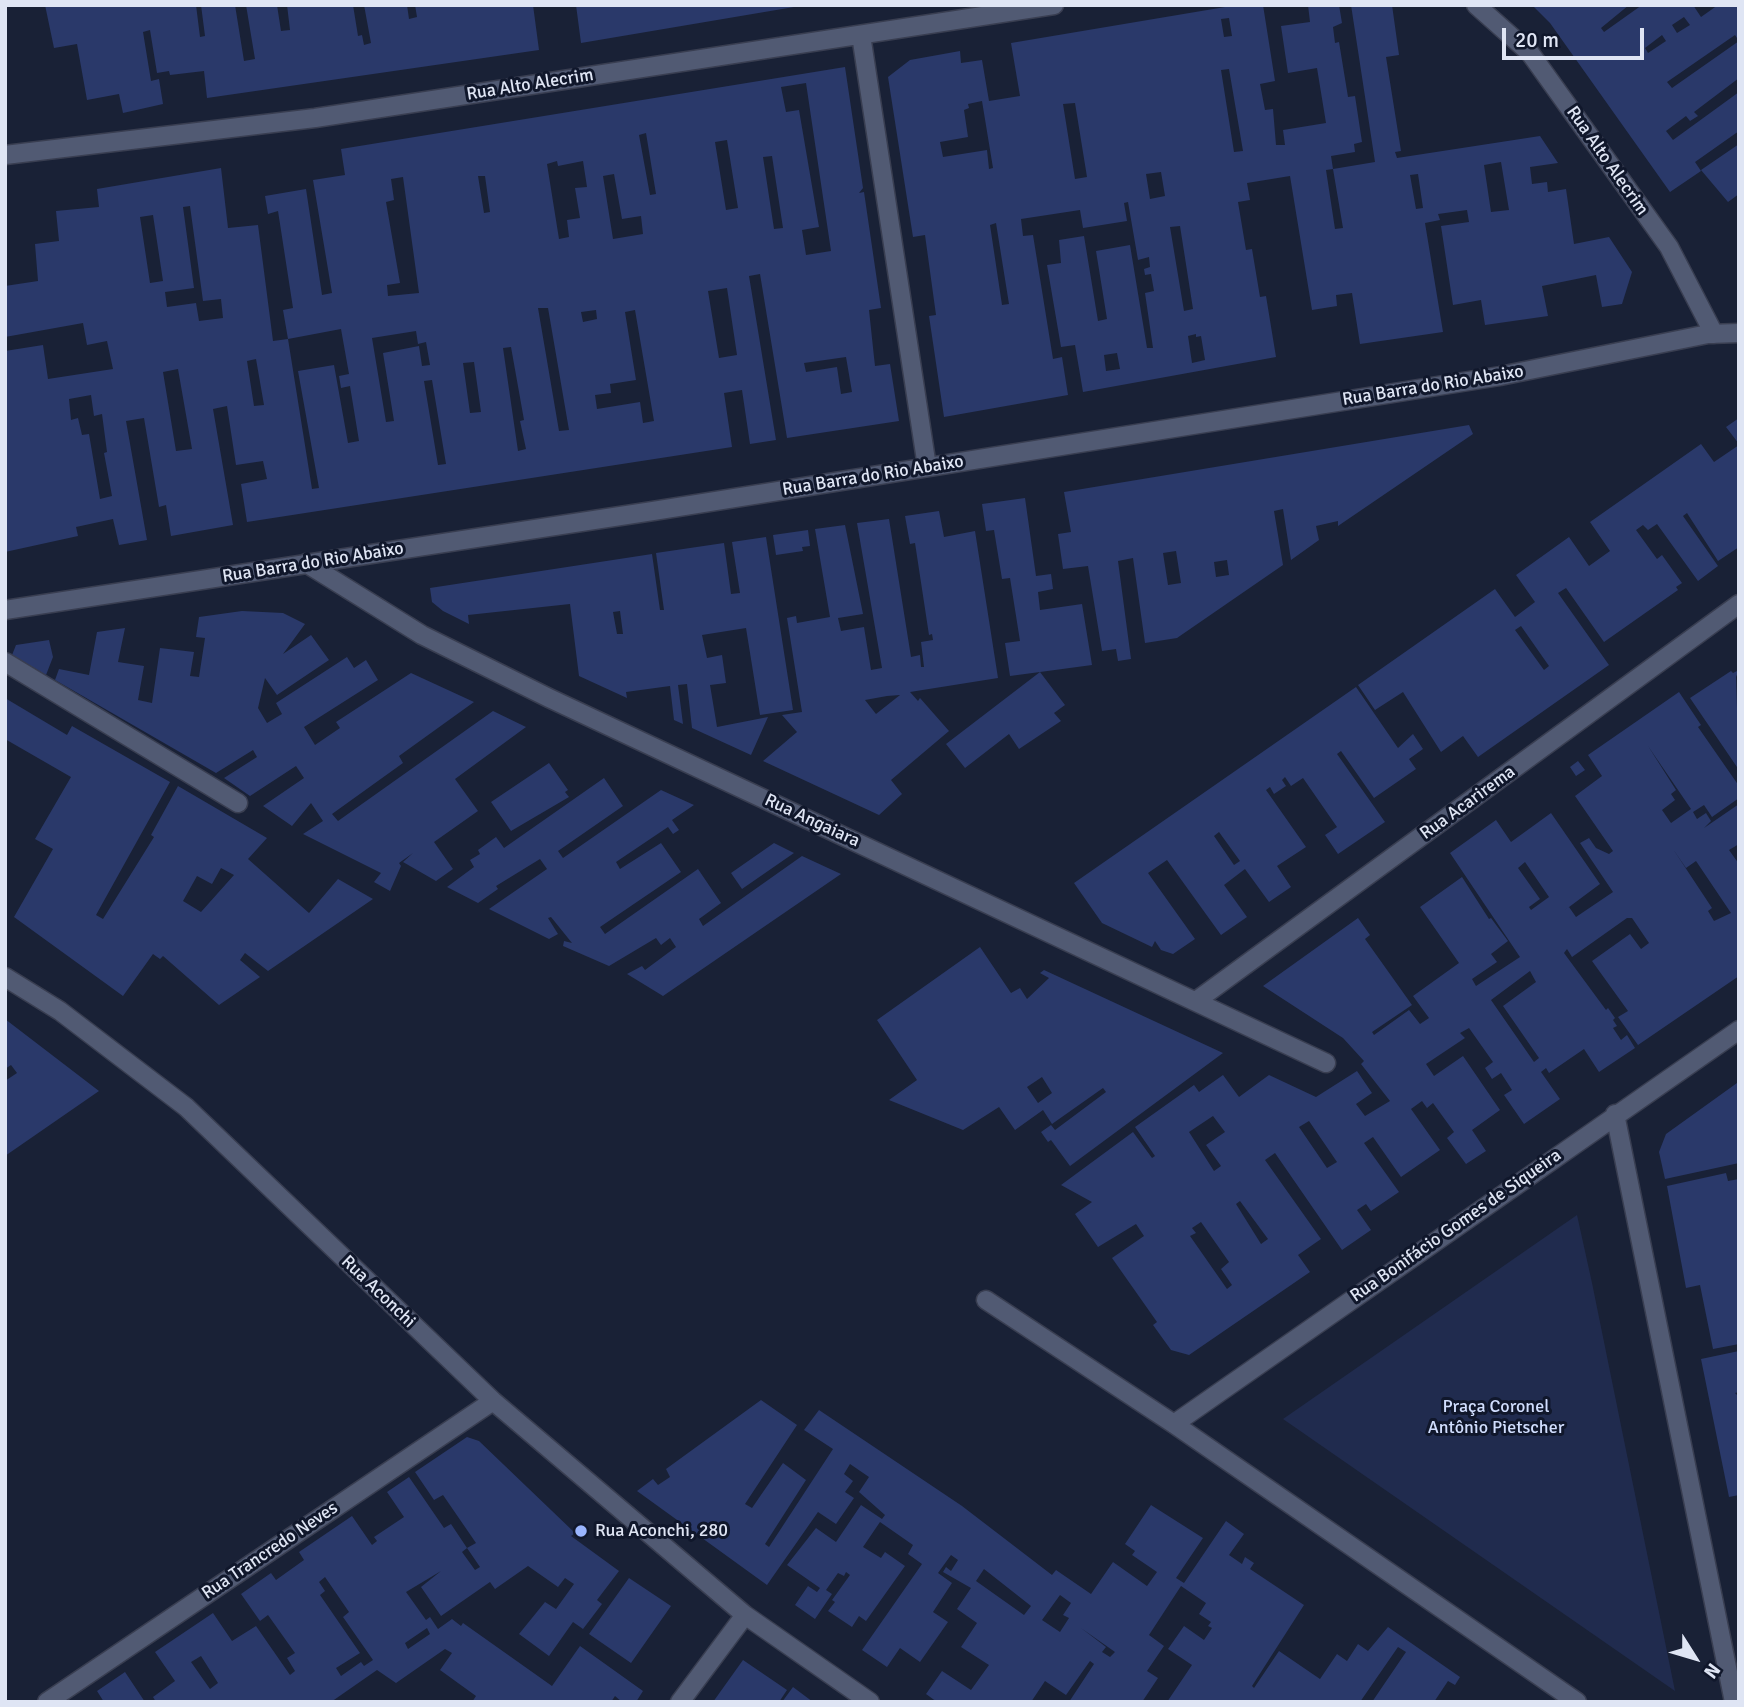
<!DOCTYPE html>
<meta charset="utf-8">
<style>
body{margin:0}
#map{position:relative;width:1744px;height:1707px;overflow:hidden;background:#192136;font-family:Signika,sans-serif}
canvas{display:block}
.frame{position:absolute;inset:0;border:7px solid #dfe5f4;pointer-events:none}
.north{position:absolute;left:1660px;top:1623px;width:70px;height:70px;-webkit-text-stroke:5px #10172b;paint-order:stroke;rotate:127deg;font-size:19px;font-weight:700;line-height:28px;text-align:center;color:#dfe5f4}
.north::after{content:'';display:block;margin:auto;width:24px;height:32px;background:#dfe5f4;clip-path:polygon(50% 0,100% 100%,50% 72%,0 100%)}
.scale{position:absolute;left:1502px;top:28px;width:142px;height:32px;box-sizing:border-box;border:4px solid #dfe5f4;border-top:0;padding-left:9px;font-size:21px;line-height:24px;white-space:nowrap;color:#dfe5f4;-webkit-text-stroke:5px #10172b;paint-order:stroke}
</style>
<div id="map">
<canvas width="1744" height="1707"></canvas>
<div class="frame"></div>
<div class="north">N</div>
<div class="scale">20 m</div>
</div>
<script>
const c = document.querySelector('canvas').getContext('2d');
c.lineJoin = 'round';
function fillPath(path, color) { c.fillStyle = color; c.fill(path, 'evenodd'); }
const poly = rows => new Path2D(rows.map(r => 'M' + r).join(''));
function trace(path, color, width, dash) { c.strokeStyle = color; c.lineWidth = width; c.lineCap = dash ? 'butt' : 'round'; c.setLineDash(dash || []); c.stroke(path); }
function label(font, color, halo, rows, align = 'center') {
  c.font = font + ' Signika,sans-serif'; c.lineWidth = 6; c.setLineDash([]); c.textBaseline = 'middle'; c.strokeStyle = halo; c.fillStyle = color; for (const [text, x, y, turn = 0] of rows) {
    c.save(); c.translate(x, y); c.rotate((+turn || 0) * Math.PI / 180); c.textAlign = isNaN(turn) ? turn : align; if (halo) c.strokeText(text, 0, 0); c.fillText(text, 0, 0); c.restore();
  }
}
const green = poly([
 [1577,1215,1592,1283,1675,1691,1283,1419]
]);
const building = poly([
 [45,5,196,5,200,37,205,36,201,5,235,5,244,61,255,59,246,5,277,5,281,31,290,30,287,5,353,5,358,36,362,35,364,45,371,43,364,5,407,5,409,19,417,17,415,5,533,5,539,50,207,98,204,71,170,75,169,71,157,73,150,30,143,32,151,81,159,79,163,104,123,113,119,94,87,100,77,44,54,48],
 [576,5,794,5,794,7,581,43],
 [1237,5,1263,5,1275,81,1260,84,1265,110,1273,109,1276,145,1285,145,1283,130,1326,123,1317,68,1288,73,1281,26,1310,22,1308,5,1339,5,1342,23,1333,27,1335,43,1339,42,1348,97,1355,96,1362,142,1354,144,1355,152,1331,156,1333,169,1326,170,1335,229,1343,228,1333,169,1375,162,1351,5,1392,5,1399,55,1386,57,1401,151,1395,152,1397,158,1540,136,1558,163,1530,167,1532,184,1547,182,1548,192,1566,189,1574,244,1609,237,1632,272,1622,304,1602,307,1596,275,1542,286,1548,316,1485,325,1481,300,1453,305,1441,226,1469,222,1467,210,1438,214,1440,220,1425,223,1443,332,1360,344,1352,293,1336,295,1337,306,1312,310,1290,176,1247,183,1250,200,1238,202,1246,250,1252,249,1260,297,1266,296,1276,357,1083,392,1075,345,1061,347,1047,265,1061,263,1059,240,1084,236,1098,321,1107,319,1096,251,1130,245,1147,348,1153,348,1145,293,1154,291,1151,274,1145,275,1144,269,1150,267,1149,257,1138,260,1128,202,1124,203,1127,221,1083,228,1080,210,1021,219,1023,236,1033,235,1053,359,1062,357,1068,395,944,417,929,316,936,315,925,235,913,237,888,77,910,60,960,51,961,63,982,60,989,101,1020,96,1011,43],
 [1229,18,1232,36,1224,37,1221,19],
 [1229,69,1243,151,1234,152,1221,70],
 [982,101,993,168,989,169,987,150,943,157,940,142,968,137,964,110,969,108,968,104],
 [1075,103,1087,177,1075,179,1063,104],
 [1501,162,1509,210,1491,212,1484,165],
 [1161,172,1165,196,1150,199,1146,174],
 [1418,174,1423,208,1416,209,1410,175],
 [996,223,1009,304,1002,305,990,225],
 [1180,226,1193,309,1184,311,1170,227],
 [1196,334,1196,337,1201,336,1205,360,1192,363,1188,336],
 [1117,353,1120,369,1106,371,1104,355],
 [1532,5,1629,5,1601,28,1604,32,1642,5,1693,5,1701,17,1718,5,1739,5,1739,41,1735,35,1667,82,1672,88,1739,41,1739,78,1694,112,1698,116,1690,121,1686,116,1666,131,1673,140,1739,92,1739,131,1695,162,1701,171,1670,192,1550,23],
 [1684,17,1690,25,1677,33,1672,25],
 [1662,35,1666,41,1648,53,1645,48],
 [845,67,863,188,859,193,864,192,881,308,869,310,874,357,875,366,890,364,899,421,787,438,760,274,749,276,776,440,750,444,742,390,724,393,732,447,247,522,241,484,267,479,263,461,236,465,227,406,213,409,233,525,171,536,166,505,159,507,144,418,126,421,147,540,119,545,113,519,76,527,78,536,5,552,5,351,43,345,48,379,113,369,107,341,87,345,83,323,5,337,5,286,38,281,35,244,59,241,56,211,99,207,97,189,221,168,228,228,258,225,273,341,288,339,312,489,319,488,298,371,334,365,348,443,359,441,350,386,341,388,339,376,349,374,341,329,288,339,283,310,293,308,278,211,268,214,265,196,306,189,322,295,332,293,313,180,345,175,341,149],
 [806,83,831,251,806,255,802,230,819,227,799,110,786,112,781,87],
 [646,133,656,194,650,195,639,135],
 [727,140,738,208,726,210,715,142],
 [772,156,783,228,774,229,763,157],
 [557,161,558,166,583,161,587,187,575,188,580,218,567,220,569,237,559,239,547,164],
 [614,174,622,219,641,216,643,234,613,239,603,176],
 [478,176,485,176,490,212,484,213],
 [403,177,419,293,388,296,387,285,400,283,386,202,394,200,391,179],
 [190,206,203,301,221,299,223,318,199,321,196,303,167,307,165,292,194,288,183,207],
 [153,215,163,281,150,283,140,217],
 [727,288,737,355,719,358,708,291],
 [538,308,548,308,569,430,559,431],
 [596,310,597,319,583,322,581,312],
 [635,310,654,421,643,423,640,402,597,409,595,395,611,393,610,384,636,380,625,312],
 [416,331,418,344,426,342,430,365,422,366,419,346,383,353,394,421,386,422,372,338],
 [511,347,524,420,520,421,526,449,518,451,503,348],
 [846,357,852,392,841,394,837,367,806,372,804,363],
 [256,359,264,405,254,406,247,361],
 [474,362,481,412,470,413,463,363],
 [178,369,192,449,176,451,163,372],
 [432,380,446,464,438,465,424,381],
 [91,395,94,416,102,414,107,452,104,453,112,496,100,499,89,434,82,435,78,418,71,420,69,399],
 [1739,144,1739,194,1728,202,1701,170],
 [1739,418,1739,444,1726,427],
 [1469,425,1473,434,1338,526,1338,521,1316,526,1319,540,1291,560,1283,509,1274,511,1283,565,1177,638,1145,643,1133,558,1118,561,1131,659,1118,661,1116,649,1102,651,1088,566,1063,569,1058,534,1071,532,1064,492],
 [1176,551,1181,583,1168,585,1163,553],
 [1227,560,1229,575,1216,577,1214,562],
 [1701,444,1714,462,1739,445,1739,547,1718,561,1687,513,1683,516,1718,566,1698,581,1657,524,1648,530,1643,525,1636,530,1657,559,1662,555,1682,583,1676,587,1678,590,1604,642,1566,588,1558,593,1609,665,1478,757,1463,736,1441,752,1403,692,1375,710,1358,685,1495,589,1515,617,1535,602,1516,575,1569,537,1589,566,1610,551,1590,522],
 [1521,626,1549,666,1544,670,1515,630],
 [1025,498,1036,576,1051,574,1053,589,1038,592,1040,610,1082,604,1092,665,1040,672,1065,705,1054,713,1061,721,1019,749,1009,734,965,768,946,744,1040,672,1010,676,1005,643,1020,641,1010,578,1002,579,994,530,986,531,982,504],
 [939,511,944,537,975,531,998,678,910,692,918,701,920,698,949,731,891,780,902,794,879,815,763,761,797,732,782,715,802,712,787,618,796,616,797,623,830,617,815,529,845,525,863,614,838,618,841,631,864,627,871,670,882,668,857,523,889,519,911,657,920,655,921,667,924,667,921,642,933,640,932,634,929,635,915,543,910,544,905,516],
 [900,695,876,714,865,700,887,696],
 [808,530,810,546,802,547,803,551,776,555,773,535],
 [766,537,793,710,760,715,746,628,702,635,707,658,722,655,726,683,710,685,717,727,768,717,751,755,692,728,687,684,678,685,683,724,674,720,670,686,626,692,627,698,579,676,570,604,468,615,469,624,443,611,432,602,430,588,652,554,660,610,664,610,656,553,724,543,731,594,740,593,732,542],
 [620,611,623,634,617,634,613,612],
 [242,611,283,613,305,624,283,654,311,635,329,660,277,695,265,678,258,708,267,723,282,714,276,703,347,657,354,668,366,660,378,680,304,727,315,745,340,728,336,722,411,673,474,702,399,756,403,763,332,814,338,821,493,711,526,727,455,779,478,811,434,842,453,869,436,881,403,862,413,853,399,863,401,866,390,891,374,882,381,873,303,834,323,821,311,803,292,826,263,806,304,778,296,766,250,796,224,778,257,757,253,750,216,773,55,680,59,669,89,675,97,632,125,628,118,662,144,666,138,700,152,703,160,648,194,652,190,676,199,677,205,638,196,637,199,617],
 [49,640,53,657,46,675,12,655,16,645],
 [1739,670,1736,677,1739,770,1690,698,1731,671,1733,673],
 [1356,687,1398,748,1413,734,1423,749,1409,759,1416,769,1374,798,1341,751,1337,754,1385,822,1338,854,1325,835,1337,827,1303,778,1291,786,1285,777,1282,780,1286,786,1274,794,1270,787,1266,790,1306,847,1277,866,1291,887,1269,902,1245,869,1224,885,1247,917,1221,935,1167,860,1148,873,1195,939,1173,954,1161,950,1155,941,1152,947,1102,923,1074,883],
 [1219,832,1240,861,1234,865,1214,836],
 [1679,692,1701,725,1698,727,1739,786,1739,798,1712,817,1704,805,1693,812,1697,819,1706,813,1711,821,1704,828,1739,804,1739,844,1729,850,1739,864,1739,976,1638,1045,1618,1017,1628,1011,1592,961,1630,934,1641,949,1649,943,1632,918,1627,918,1572,957,1567,949,1564,953,1606,1010,1608,1008,1615,1018,1613,1020,1617,1026,1613,1028,1621,1040,1627,1035,1635,1048,1599,1072,1584,1049,1549,1073,1546,1068,1541,1072,1560,1099,1524,1124,1504,1095,1512,1090,1501,1073,1492,1079,1485,1068,1493,1062,1469,1028,1460,1033,1465,1038,1426,1064,1434,1076,1463,1056,1500,1110,1472,1130,1486,1151,1466,1164,1447,1138,1454,1132,1433,1103,1427,1108,1422,1101,1411,1109,1440,1150,1401,1177,1373,1137,1364,1143,1399,1192,1371,1211,1366,1204,1357,1210,1371,1230,1342,1250,1275,1153,1265,1160,1321,1239,1298,1255,1310,1272,1189,1355,1171,1350,1153,1325,1157,1322,1112,1258,1144,1236,1136,1224,1098,1247,1075,1214,1092,1202,1061,1185,1133,1132,1152,1158,1155,1156,1135,1127,1194,1085,1199,1092,1223,1075,1239,1097,1269,1075,1316,1097,1357,1071,1372,1093,1356,1104,1365,1116,1390,1101,1361,1064,1364,1061,1343,1038,1263,986,1358,918,1370,935,1365,939,1412,1005,1372,1032,1374,1035,1409,1010,1420,1024,1429,1018,1413,996,1459,963,1420,907,1462,877,1489,919,1491,918,1508,941,1491,954,1497,962,1472,979,1476,986,1520,957,1450,853,1496,820,1511,842,1551,813,1600,884,1561,913,1569,907,1576,917,1613,892,1580,843,1589,838,1596,848,1609,854,1613,851,1575,796,1602,776,1588,755],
 [1648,746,1691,809,1671,823,1662,810,1675,800,1671,794,1676,790],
 [1673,849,1686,868,1696,861,1731,913,1714,921,1708,911,1712,908],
 [1525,862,1549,897,1531,910,1529,907,1540,899,1518,868],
 [1530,971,1536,982,1503,1006,1539,1058,1534,1062,1491,1000],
 [1213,1116,1225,1132,1206,1145,1221,1166,1214,1171,1189,1132],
 [1309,1121,1337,1162,1327,1168,1299,1127],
 [1240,1201,1268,1239,1261,1244,1236,1204],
 [1201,1222,1229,1262,1221,1269,1232,1285,1227,1289,1190,1236,1196,1233,1192,1228],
 [5,698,67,735,72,726,170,782,96,915,103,919,154,837,151,835,178,786,267,838,248,859,309,913,338,879,373,899,268,971,245,953,240,960,260,977,219,1005,163,956,160,959,153,954,123,996,14,917,53,849,35,839,71,777,5,739],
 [221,868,234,875,201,912,183,901,197,876,212,884],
 [1578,761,1585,770,1576,776,1570,767],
 [549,763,568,790,565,792,569,797,511,831,491,802],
 [604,778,623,806,558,851,563,858,661,790,694,805,672,820,679,830,673,834,668,827,616,862,620,869,661,843,681,872,600,927,605,934,698,869,721,903,699,919,703,926,802,856,841,874,663,996,627,974,642,966,645,970,676,947,670,938,661,945,656,938,609,966,563,946,564,941,572,943,551,917,548,918,558,934,549,939,489,909,547,869,540,859,496,886,498,889,478,903,447,887,474,867,470,860,480,854,478,850,496,837,504,848],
 [774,843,794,853,742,889,731,873],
 [980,947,1011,993,1020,988,1027,999,1049,978,1040,973,1044,970,1223,1053,1070,1166,1051,1140,1048,1142,1041,1132,1051,1125,1055,1130,1106,1092,1103,1088,1052,1124,1043,1110,1015,1130,999,1107,963,1130,889,1100,917,1080,877,1020],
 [1042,1077,1052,1093,1038,1103,1027,1087],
 [5,1019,99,1091,5,1156,5,1081,17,1073,11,1065,5,1069],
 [1737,1083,1739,1163,1665,1179,1659,1152,1666,1134],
 [1726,1173,1728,1181,1739,1179,1739,1344,1713,1349,1700,1285,1686,1288,1667,1186],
 [1739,1351,1739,1392,1735,1393,1739,1397,1739,1495,1729,1497,1701,1359],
 [761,1400,797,1425,745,1504,752,1508,783,1463,806,1480,765,1544,769,1547,833,1449,804,1430,819,1410,962,1506,1052,1575,1056,1570,1091,1594,1113,1562,1147,1586,1157,1572,1132,1555,1135,1551,1125,1544,1151,1505,1203,1538,1176,1578,1184,1583,1226,1521,1244,1534,1229,1555,1242,1564,1245,1557,1254,1563,1250,1569,1304,1605,1252,1686,1254,1688,1279,1651,1320,1679,1337,1654,1347,1661,1358,1644,1368,1651,1388,1627,1460,1677,1455,1685,1448,1681,1434,1702,1372,1702,1406,1652,1398,1647,1360,1702,1167,1702,1192,1665,1168,1649,1184,1626,1204,1640,1212,1628,1208,1626,1211,1622,1199,1614,1206,1603,1181,1586,1149,1635,1164,1646,1147,1671,1158,1678,1142,1702,1069,1702,1094,1664,1090,1661,1066,1695,1045,1681,1031,1702,937,1702,926,1694,942,1671,971,1690,989,1665,961,1647,977,1623,957,1609,971,1588,943,1572,946,1567,951,1571,958,1560,951,1555,938,1573,952,1583,933,1612,948,1622,920,1662,900,1648,887,1667,862,1650,922,1564,908,1554,913,1545,880,1522,863,1547,881,1558,885,1552,905,1566,866,1621,859,1616,852,1627,828,1611,835,1602,832,1600,850,1575,846,1572,844,1576,838,1573,826,1590,832,1594,815,1619,795,1605,808,1586,817,1592,820,1588,787,1565,816,1528,836,1542,861,1505,882,1519,885,1515,859,1492,869,1477,850,1464,844,1474,853,1481,845,1492,854,1498,836,1524,818,1512,767,1585,637,1491,653,1479,658,1485,670,1477,666,1469],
 [984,1569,1031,1606,1024,1615,976,1581],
 [1060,1595,1071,1603,1063,1615,1069,1618,1060,1632,1042,1620],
 [1081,1628,1115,1652,1110,1657,1102,1652,1106,1647],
 [467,1437,479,1441,575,1533,571,1536,619,1571,597,1600,602,1604,583,1629,573,1622,549,1656,519,1634,545,1602,556,1609,574,1584,565,1578,558,1587,528,1566,495,1589,490,1582,441,1616,421,1587,441,1571,406,1592,426,1620,430,1617,438,1629,452,1619,461,1626,463,1623,552,1686,580,1646,643,1691,636,1702,622,1702,615,1696,611,1702,472,1702,476,1696,440,1670,452,1653,445,1649,396,1683,377,1670,331,1702,156,1702,153,1697,175,1681,155,1652,213,1613,232,1641,256,1626,290,1675,295,1671,287,1658,295,1653,268,1615,260,1621,241,1594,271,1573,276,1580,304,1560,299,1552,352,1516,372,1545,377,1541,374,1537,404,1517,387,1492,409,1477,444,1528,451,1524,467,1548,462,1552,475,1570,480,1567,467,1548,476,1543,443,1495,434,1500,415,1472],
 [325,1577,349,1612,343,1617,373,1660,364,1666,361,1662,341,1676,336,1668,360,1653,320,1595,325,1591,319,1582],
 [427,1628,430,1634,408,1649,405,1643],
 [201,1656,218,1683,210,1689,191,1662],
 [629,1578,671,1606,631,1663,589,1634],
 [743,1660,787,1690,779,1702,713,1702],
 [125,1672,145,1702,104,1702,97,1691],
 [793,1687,813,1702,782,1702]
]);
const minor = poly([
 [1476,5,1530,53,1669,247,1714,334],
 [861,35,927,467],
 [5,155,315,118,1054,5],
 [306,563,422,635,549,698,1326,1063],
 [5,610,653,511,1500,376,1708,334,1739,333],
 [5,662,238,803],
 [5,977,60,1011,186,1107,493,1401,745,1615,870,1702],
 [1196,1001,1739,604],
 [1615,1114,1734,1702],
 [986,1300,1174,1424,1577,1702],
 [1174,1424,1739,1030],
 [47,1702,493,1401],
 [680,1702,745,1615]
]);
const markers = [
 [581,1531,7,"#9ab5fd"]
];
const streetNames = [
 ["Rua Alto Alecrim",530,85,-9],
 ["Rua Alto Alecrim",1607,161,55],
 ["Rua Barra do Rio Abaixo",1433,386,-9],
 ["Rua Barra do Rio Abaixo",873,476,-9],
 ["Rua Barra do Rio Abaixo",313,563,-9],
 ["Rua Acarirema",1468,803,-36],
 ["Rua Angaiara",812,821,25],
 ["Rua Bonifácio Gomes de Siqueira",1456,1226,-35],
 ["Rua Aconchi",378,1292,44],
 ["Rua Trancredo Neves",270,1551,-34]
];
const parkNames = [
 ["Praça Coronel",1496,1407],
 ["Antônio Pietscher",1496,1428]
];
const poiNames = [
 ["Rua Aconchi, 280",595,1531]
];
fillPath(green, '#202b4e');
fillPath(building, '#2a396a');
trace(minor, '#393e51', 21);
trace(minor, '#515a73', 18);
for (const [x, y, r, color] of markers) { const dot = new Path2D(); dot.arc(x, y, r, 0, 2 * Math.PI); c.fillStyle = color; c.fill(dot); trace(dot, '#10172b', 2.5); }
label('18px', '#dfe5f4', '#10172b', streetNames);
label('18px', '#d1defe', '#10172b', parkNames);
label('18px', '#dfe5f4', '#10172b', poiNames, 'left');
</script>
